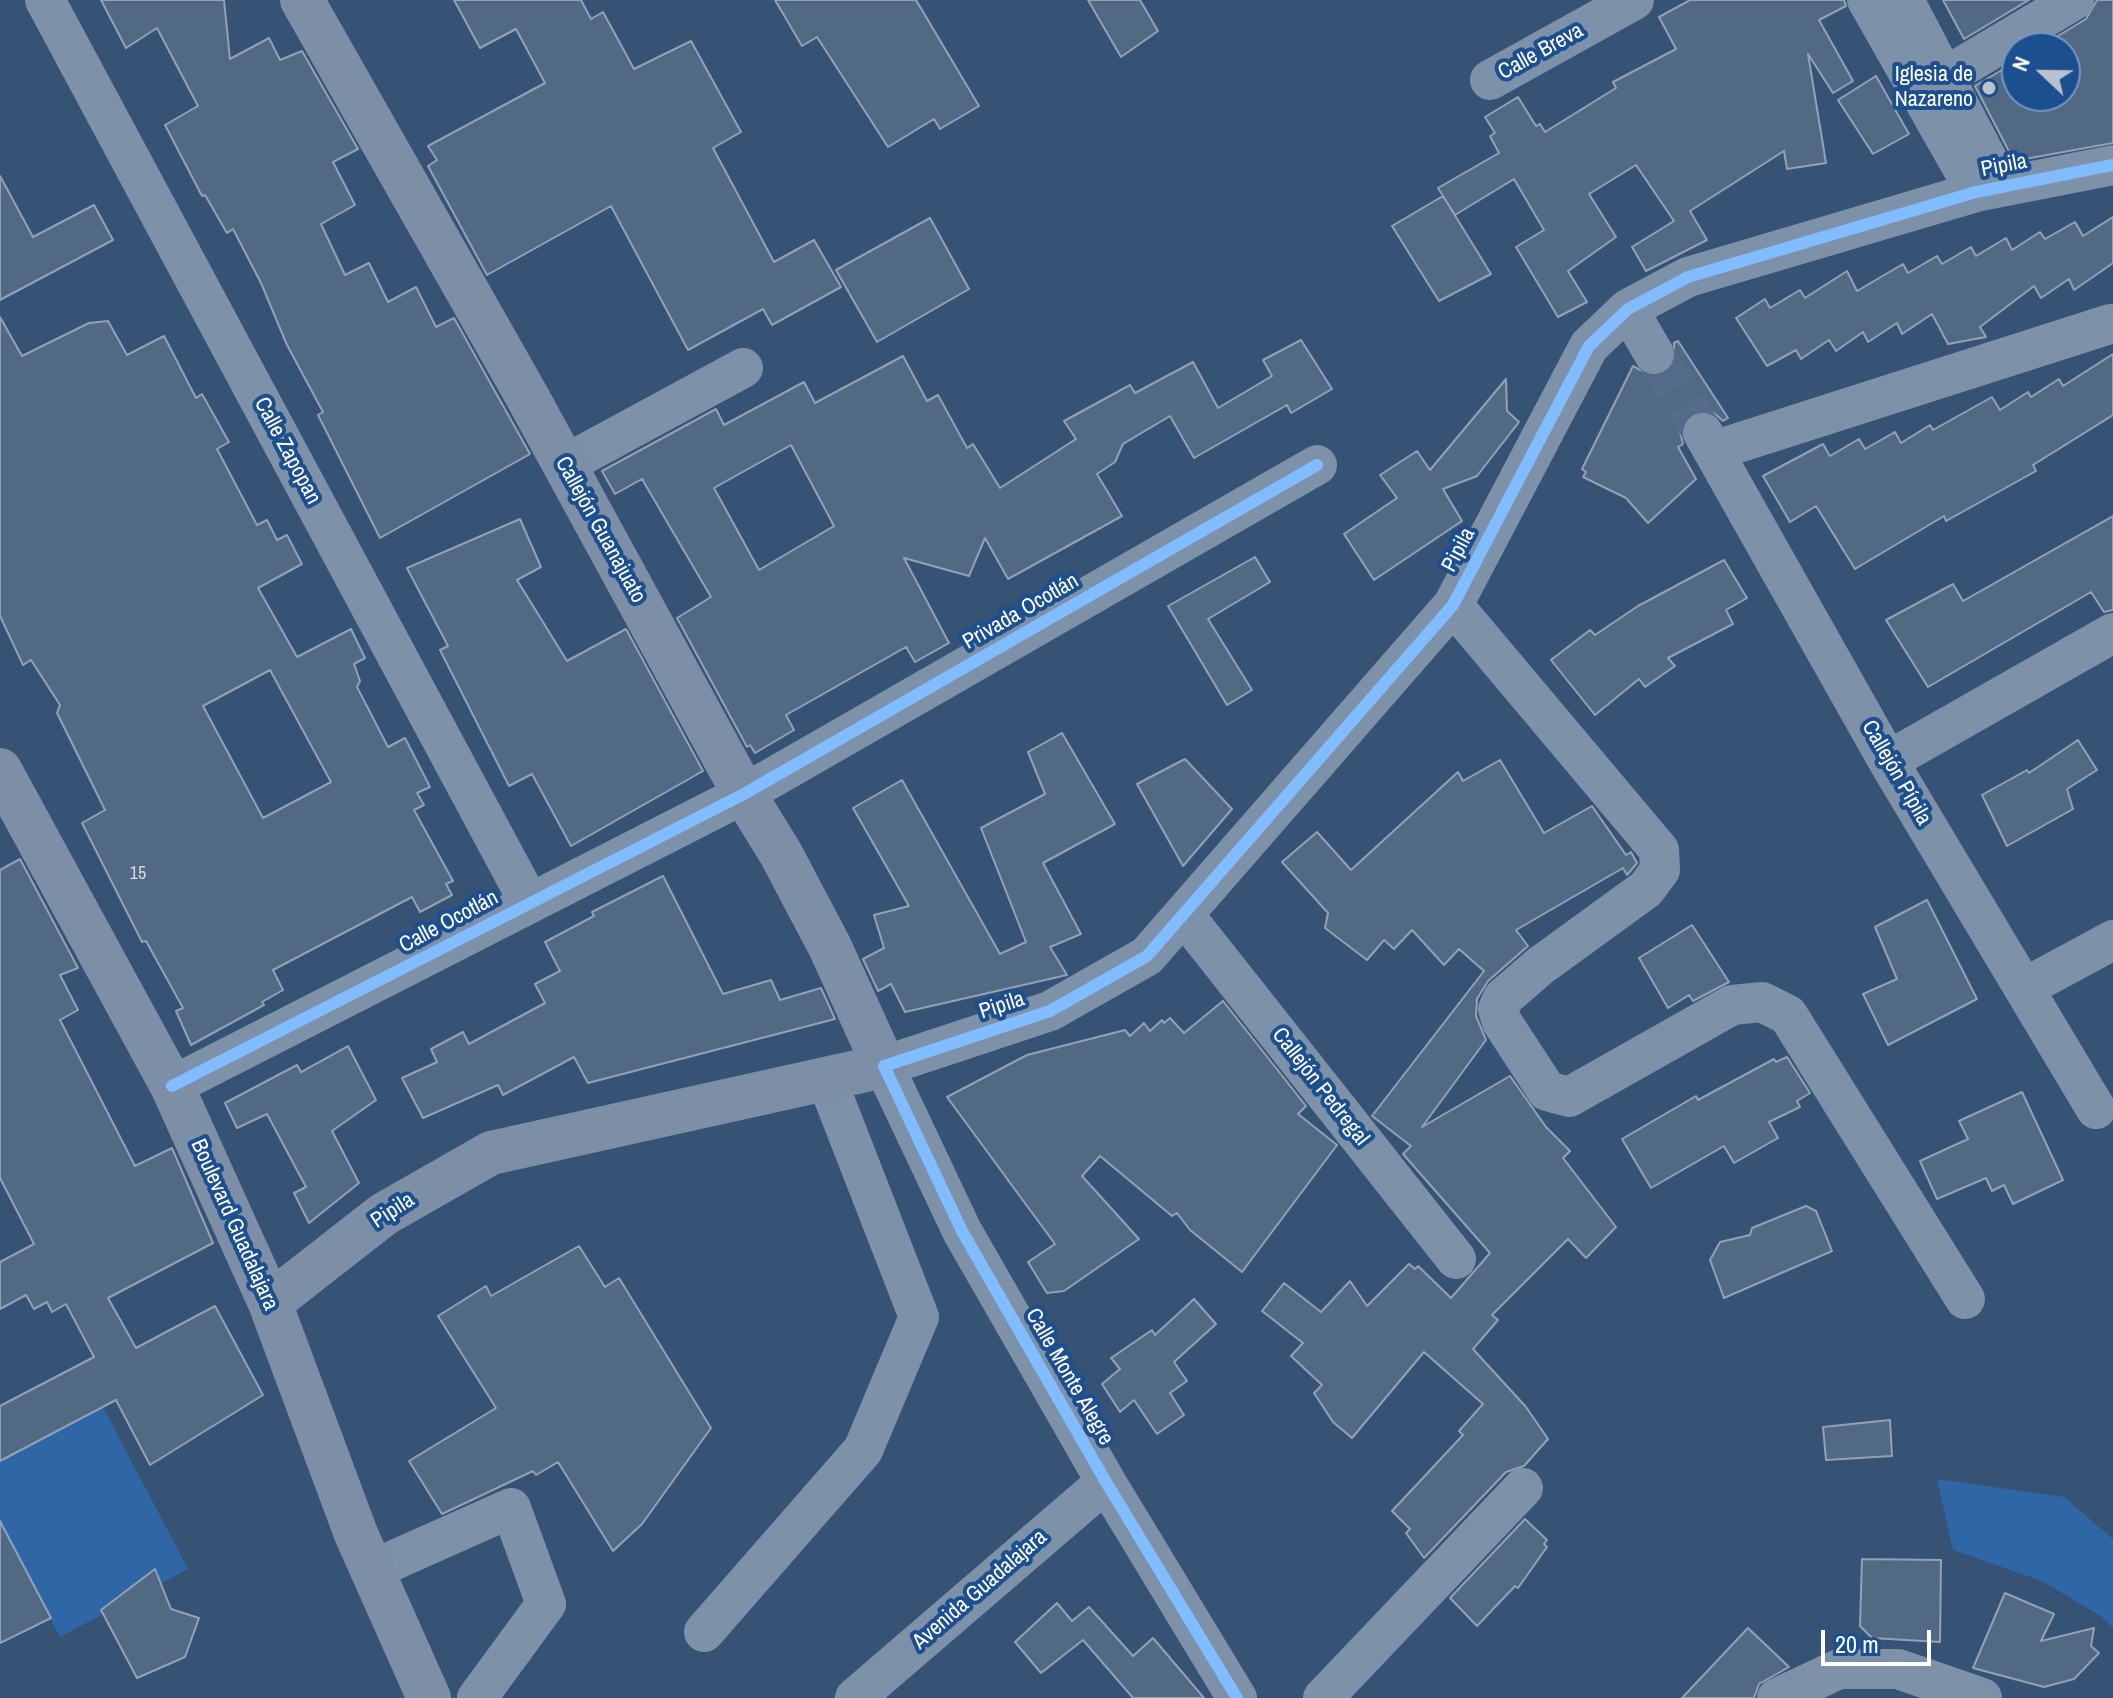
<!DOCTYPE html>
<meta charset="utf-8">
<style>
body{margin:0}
#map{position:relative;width:2113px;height:1698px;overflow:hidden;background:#365274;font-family:"Archivo Narrow",sans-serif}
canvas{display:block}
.north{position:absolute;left:2001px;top:32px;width:80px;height:80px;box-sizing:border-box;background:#1b4f8f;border:2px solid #7695bc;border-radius:50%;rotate:292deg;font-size:22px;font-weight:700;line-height:32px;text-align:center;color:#fff}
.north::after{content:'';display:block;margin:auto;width:28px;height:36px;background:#b9c2ce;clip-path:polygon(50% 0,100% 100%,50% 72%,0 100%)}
.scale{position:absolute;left:1821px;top:1630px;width:110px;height:36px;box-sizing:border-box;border:4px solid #fff;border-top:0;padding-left:10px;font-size:24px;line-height:28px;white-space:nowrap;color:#fff;-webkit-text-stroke:6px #1b4f8f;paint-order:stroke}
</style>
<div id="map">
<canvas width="2113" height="1698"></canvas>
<div class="north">N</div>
<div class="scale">20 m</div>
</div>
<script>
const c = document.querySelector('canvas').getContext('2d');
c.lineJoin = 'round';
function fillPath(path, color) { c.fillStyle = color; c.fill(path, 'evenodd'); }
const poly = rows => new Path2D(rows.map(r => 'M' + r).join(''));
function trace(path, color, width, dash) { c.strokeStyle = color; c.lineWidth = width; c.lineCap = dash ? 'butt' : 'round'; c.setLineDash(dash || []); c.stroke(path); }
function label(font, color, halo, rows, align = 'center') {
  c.font = font + ' "Archivo Narrow",sans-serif'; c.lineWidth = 8; c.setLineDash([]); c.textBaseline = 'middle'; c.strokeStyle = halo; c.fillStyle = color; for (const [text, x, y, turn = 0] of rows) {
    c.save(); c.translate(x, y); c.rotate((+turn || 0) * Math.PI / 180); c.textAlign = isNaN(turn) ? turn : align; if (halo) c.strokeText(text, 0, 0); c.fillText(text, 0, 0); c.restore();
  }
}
const green = poly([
 [103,1407,188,1569,60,1637,13,1547,0,1539,0,1461],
 [1937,1479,2064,1497,2113,1539,2113,1628,2099,1615,2042,1581,1953,1550]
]);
const building = poly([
 [101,0,224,0,230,59,269,38,280,60,302,51,358,149,333,162,355,205,321,224,345,275,369,263,388,302,416,287,436,327,454,318,530,454,380,538,318,415,323,412,287,345,261,283,233,229,227,233,205,195,202,196,165,125,198,106,157,28,126,48,101,0],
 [454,0,581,0,591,19,603,12,634,69,691,41,741,132,713,148,774,262,814,240,841,287,772,325,763,309,688,350,611,206,487,275,428,166,437,160,428,146,545,83,516,29,480,48,454,0],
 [775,0,916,0,979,106,940,129,934,119,888,147,817,37,802,46,775,0],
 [1088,0,1140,0,1158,31,1121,57,1088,0],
 [1690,0,1844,0,1846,6,1819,20,1853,81,1833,93,1808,54,1826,163,1787,169,1784,151,1690,211,1707,240,1646,271,1632,247,1674,221,1636,165,1589,194,1616,237,1568,271,1587,302,1558,317,1516,247,1544,230,1514,179,1455,215,1438,188,1499,153,1490,136,1495,133,1485,117,1518,97,1536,126,1540,124,1545,132,1616,88,1613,82,1676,49,1659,17,1690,0],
 [1943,0,2029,0,1964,39,1943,0],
 [2097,0,2113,0,2113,143,2014,161,1975,86,2017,61,2017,96,2065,96,2065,48,2038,48,2086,19,2097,0],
 [1876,76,1909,134,1873,154,1838,100,1876,76],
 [0,176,33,237,94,205,113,240,0,300,0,176],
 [1443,196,1491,274,1439,301,1392,226,1443,196],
 [2113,217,2113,263,2074,290,2069,279,2041,298,2034,286,1980,327,1986,337,1948,344,1932,314,1902,334,1897,323,1868,342,1863,332,1836,351,1829,340,1801,359,1796,350,1767,366,1736,318,1765,299,1770,308,1800,290,1805,298,1847,271,1857,291,1903,264,1908,273,1937,256,1942,264,1971,247,1976,256,2006,238,2012,250,2040,232,2045,239,2075,222,2083,236,2113,217],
 [930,218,969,289,877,342,836,270,930,218],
 [0,317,22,356,89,323,108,321,127,355,164,336,196,398,202,394,229,442,217,449,257,525,267,520,277,540,287,535,302,564,258,588,297,657,351,629,365,658,354,664,360,681,357,687,388,747,405,738,430,787,417,793,424,805,414,810,453,881,446,884,452,895,420,912,412,897,273,970,283,990,262,1002,264,1005,191,1045,176,1011,183,1008,146,941,142,942,82,823,105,810,57,713,60,705,31,660,23,665,0,616,0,317],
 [270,670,331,782,263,818,203,706,270,670],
 [1301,340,1332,389,1291,413,1287,405,1194,458,1170,416,1123,444,1115,462,1097,474,1122,516,1008,579,985,538,969,576,904,558,949,643,915,662,906,647,786,715,794,730,755,753,750,745,747,747,677,618,711,597,642,479,615,494,602,471,716,409,724,425,804,382,815,403,903,356,927,401,938,395,967,448,973,444,1000,488,1076,439,1064,421,1130,385,1135,393,1193,362,1218,408,1272,376,1263,360,1301,340],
 [791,445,834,526,759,570,714,488,791,445],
 [1678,341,1728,418,1723,421,1714,413,1702,410,1684,421,1680,432,1683,444,1678,447,1696,479,1648,523,1626,498,1583,477,1586,472,1582,469,1633,366,1653,377,1665,374,1674,365,1674,343,1678,341],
 [2113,354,2113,415,2033,465,2036,471,1946,521,1944,516,1855,569,1816,506,1790,522,1763,476,1823,444,1830,456,1859,439,1865,449,1895,432,1901,443,1930,425,1933,430,1992,397,2000,410,2028,392,2031,397,2059,379,2063,386,2113,354],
 [1506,379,1507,411,1519,422,1477,476,1443,489,1462,521,1374,580,1344,534,1397,498,1380,475,1417,451,1430,470,1506,379],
 [2113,516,2113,610,2104,612,2091,592,1928,687,1886,620,1953,584,1963,601,2113,516],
 [520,519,541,567,517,580,567,661,626,629,703,771,571,846,532,774,509,786,440,650,448,646,407,568,520,519],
 [1255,557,1270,582,1208,619,1252,690,1227,705,1168,606,1255,557],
 [1724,560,1747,598,1726,610,1733,624,1668,658,1675,666,1645,687,1639,679,1595,715,1551,660,1590,630,1595,635,1638,606,1724,560],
 [1062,733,1115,824,1043,863,1081,934,1050,947,1067,975,905,1012,891,984,878,991,863,959,884,948,874,915,909,906,853,808,902,780,1000,954,1026,942,981,828,1045,794,1028,752,1062,733],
 [2078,740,2097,770,2067,789,2073,809,2007,846,1982,795,2027,770,2029,773,2078,740],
 [1185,759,1232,809,1183,866,1137,784,1185,759],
 [1500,760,1544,833,1592,806,1626,855,1631,852,1637,863,1627,875,1623,868,1516,930,1528,946,1488,981,1477,999,1476,1016,1486,1040,1422,1127,1510,1076,1546,1127,1570,1151,1563,1158,1616,1227,1586,1258,1568,1239,1492,1315,1498,1320,1473,1349,1526,1407,1548,1439,1524,1466,1506,1472,1424,1558,1406,1533,1410,1529,1392,1511,1463,1435,1459,1431,1483,1404,1424,1352,1352,1438,1333,1422,1314,1393,1322,1385,1291,1356,1303,1343,1262,1311,1284,1283,1321,1312,1350,1281,1367,1306,1409,1264,1415,1269,1418,1266,1451,1298,1490,1253,1403,1154,1411,1146,1372,1116,1484,971,1459,949,1444,965,1412,930,1394,949,1384,940,1367,960,1325,928,1328,913,1282,862,1317,832,1351,870,1458,772,1463,781,1500,760],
 [20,859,78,968,60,975,78,1010,60,1020,135,1166,172,1148,213,1243,108,1298,136,1348,215,1306,263,1395,150,1465,116,1400,0,1461,0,1406,94,1357,66,1304,52,1312,47,1302,34,1309,26,1295,0,1309,0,1262,34,1244,0,1178,0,870,20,859],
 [663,876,723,994,771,980,780,1000,821,988,835,1019,588,1083,574,1057,503,1095,498,1085,423,1118,402,1078,437,1062,431,1049,463,1032,469,1044,545,1003,535,984,560,971,545,942,594,916,592,912,663,876],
 [1927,900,1977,999,1888,1045,1863,994,1897,979,1875,927,1927,900],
 [1692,925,1729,982,1693,1001,1689,995,1668,1008,1639,958,1692,925],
 [1223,1001,1306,1106,1298,1114,1337,1145,1242,1272,1190,1230,1177,1213,1172,1216,1100,1156,1082,1176,1139,1239,1064,1291,1047,1293,1028,1262,1055,1244,947,1097,1027,1055,1125,1030,1130,1036,1144,1023,1150,1031,1162,1020,1164,1023,1170,1018,1184,1033,1223,1001],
 [348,1046,376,1100,332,1131,359,1183,309,1223,294,1193,306,1187,267,1114,237,1128,225,1103,297,1065,301,1072,348,1046],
 [1787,1057,1810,1093,1797,1101,1800,1107,1769,1122,1778,1138,1734,1163,1724,1146,1651,1188,1622,1139,1696,1096,1698,1100,1774,1059,1776,1062,1787,1057],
 [2022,1092,2063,1180,2013,1204,2004,1185,1992,1191,1986,1178,1937,1199,1920,1161,1968,1139,1959,1121,2022,1092],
 [1806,1206,1816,1211,1832,1251,1724,1298,1710,1260,1720,1242,1750,1235,1752,1228,1806,1206],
 [579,1246,605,1287,619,1278,711,1428,642,1524,613,1551,558,1462,536,1475,533,1471,442,1514,409,1461,496,1408,438,1316,486,1286,491,1296,579,1246],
 [1194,1299,1216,1324,1174,1362,1187,1381,1170,1393,1184,1415,1157,1434,1134,1400,1120,1412,1102,1384,1120,1369,1111,1358,1152,1330,1155,1335,1194,1299],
 [1890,1420,1892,1456,1826,1460,1823,1427,1890,1420],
 [1525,1519,1547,1540,1544,1544,1547,1547,1518,1588,1515,1586,1477,1626,1450,1598,1525,1519],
 [0,1521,51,1618,0,1643,0,1521],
 [1862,1559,1941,1560,1940,1642,1872,1638,1860,1626,1862,1559],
 [155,1569,171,1609,199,1618,185,1657,137,1678,101,1610,155,1569],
 [2005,1593,2054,1614,2041,1641,2094,1628,2091,1646,2099,1653,2074,1679,2044,1687,1973,1668,2005,1593],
 [1057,1603,1072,1621,1089,1607,1133,1656,1153,1638,1204,1698,1133,1698,1083,1640,1041,1673,1015,1642,1057,1603],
 [1748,1628,1789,1667,1759,1684,1754,1698,1682,1698,1748,1628]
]);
const minorTunnel = poly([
 [1654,354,1703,433]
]);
const minor = poly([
 [45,0,529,902],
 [1867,0,1976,192],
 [1904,0,1998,180],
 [1490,80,1634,0],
 [1923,90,2074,0],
 [1628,309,1654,354],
 [1703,433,1888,761,2096,1109],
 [1713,451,2110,324],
 [564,465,743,368],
 [1453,605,1659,850,1660,870,1646,889,1540,966,1503,998,1498,1009,1502,1022,1547,1091,1569,1097,1732,1005,1762,1002,1788,1015,1965,1299],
 [1888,761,2113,633],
 [1184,915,1456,1259],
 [2024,988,2113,940],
 [172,1086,744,794,1317,465],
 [372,1570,511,1508,546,1604,477,1698],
 [704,1632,863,1450,919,1317,826,1078],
 [855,1698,1106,1482],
 [1237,1698,1106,1482,962,1231,884,1066,1050,1011,1147,956,1453,605,1589,346,1628,309,1688,277,1976,192,2113,165],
 [1323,1698,1523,1488],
 [1777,1698,1839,1669,1898,1669,1982,1698]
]);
const major = poly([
 [0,770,172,1086,270,1303,356,1534,429,1698],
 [270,1303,384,1214,491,1153,884,1066,830,947,781,854,744,794,528,398,302,0]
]);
const cycleway = poly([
 [172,1086,744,794,1317,465],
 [1237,1698,1106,1482,962,1231,884,1066,1050,1011,1147,956,1453,605,1589,346,1628,309,1688,277,1976,192,2113,165]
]);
const markers = [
 [1989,88,8,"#b9c2ce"]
];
const numberNames = [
 ["15",138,874]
];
const streetNames = [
 ["Calle Breva",1541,52,-29],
 ["Pipila",2004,166,-11],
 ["Calle Zapopan",287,451,62],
 ["Callejón Guanajuato",600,530,61],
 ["Pipila",1459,550,-62],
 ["Privada Ocotlán",1021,612,-30],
 ["Callejón Pípila",1896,773,60],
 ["Calle Ocotlán",449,922,-28],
 ["Pipila",1002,1006,-18],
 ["Callejón Pedregal",1320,1087,52],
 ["Pipila",393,1211,-33],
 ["Boulevard Guadalajara",234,1225,66],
 ["Calle Monte Alegre",1069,1377,60],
 ["Avenida Guadalajara",980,1590,-41]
];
const poiNames = [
 ["Iglesia de",1973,75],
 ["Nazareno",1973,100]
];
fillPath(green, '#2f66a5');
fillPath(building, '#526984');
trace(building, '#92a2b6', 2);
trace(minorTunnel, '#546c89', 40, [40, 20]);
trace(minor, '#7d92a8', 40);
trace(major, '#7d8ea7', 44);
trace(cycleway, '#80bcff', 12);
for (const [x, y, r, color] of markers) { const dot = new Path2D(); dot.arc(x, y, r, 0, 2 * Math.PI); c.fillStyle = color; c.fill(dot); trace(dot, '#1b4f8f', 3); }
label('18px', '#d4dae0', null, numberNames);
label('22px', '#fff', '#1b4f8f', streetNames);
label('22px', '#fff', '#1b4f8f', poiNames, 'right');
</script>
